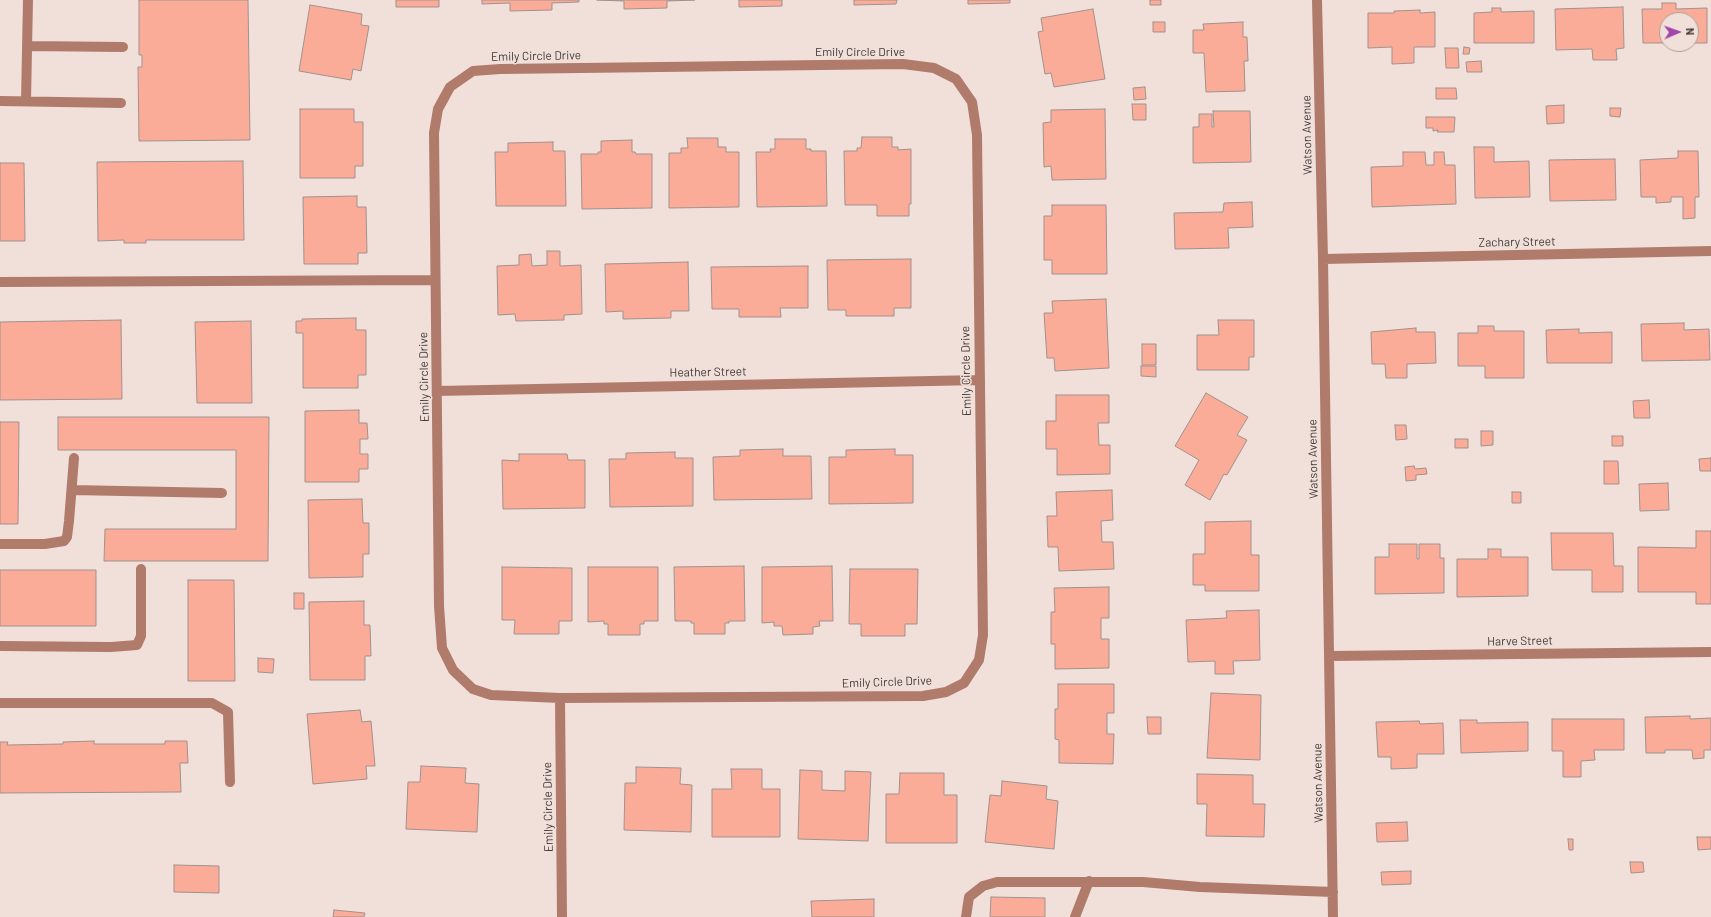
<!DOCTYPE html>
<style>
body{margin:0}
#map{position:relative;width:1711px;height:917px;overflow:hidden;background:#f1e0da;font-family:Barlow,sans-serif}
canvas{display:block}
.north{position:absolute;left:1659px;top:12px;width:40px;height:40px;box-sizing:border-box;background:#f1e0da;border:1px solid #ab9e9a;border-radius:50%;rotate:88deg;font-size:11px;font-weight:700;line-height:16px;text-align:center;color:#423b39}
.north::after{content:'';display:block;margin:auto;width:14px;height:18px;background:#a345ad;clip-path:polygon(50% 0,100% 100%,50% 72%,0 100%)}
</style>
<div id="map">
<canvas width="1711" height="917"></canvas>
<div class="north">N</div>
</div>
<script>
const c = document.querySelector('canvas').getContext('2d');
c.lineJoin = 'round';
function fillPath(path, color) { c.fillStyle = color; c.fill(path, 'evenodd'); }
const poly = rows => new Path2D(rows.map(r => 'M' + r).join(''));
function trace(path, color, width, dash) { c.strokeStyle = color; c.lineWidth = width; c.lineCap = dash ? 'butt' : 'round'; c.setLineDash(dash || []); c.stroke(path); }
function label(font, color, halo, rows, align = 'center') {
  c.font = font + ' Barlow,sans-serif'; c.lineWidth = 3; c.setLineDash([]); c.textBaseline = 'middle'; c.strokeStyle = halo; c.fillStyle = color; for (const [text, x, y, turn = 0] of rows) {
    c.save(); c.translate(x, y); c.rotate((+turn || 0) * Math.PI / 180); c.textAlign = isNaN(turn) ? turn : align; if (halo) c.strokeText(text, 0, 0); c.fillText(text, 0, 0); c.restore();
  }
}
const building = poly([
 [139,0,248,0,250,140,139,141,138,67,142,67,142,55,139,55,139,0],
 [396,0,439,0,439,7,396,7,396,0],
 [482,0,579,0,579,2,552,3,552,10,510,11,510,3,482,4,482,0],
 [597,0,695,0,667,1,667,8,624,9,624,1,597,0],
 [739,0,782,0,782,6,739,7,739,0],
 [854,0,897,0,896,4,854,5,854,0],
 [968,0,1010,0,1010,3,968,4,968,0],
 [1150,0,1161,0,1161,5,1150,5,1150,0],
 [1662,3,1676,3,1676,9,1707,8,1707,43,1691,43,1691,20,1667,20,1667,43,1643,43,1642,9,1662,9,1662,3],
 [310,5,362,14,361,25,369,26,361,71,353,69,351,80,299,71,310,5],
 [1623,7,1624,48,1616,49,1617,60,1593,60,1592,49,1556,50,1555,9,1623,7],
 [1492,8,1501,8,1501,12,1534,11,1534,43,1474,43,1474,13,1492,12,1492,8],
 [1093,9,1105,79,1054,87,1051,73,1045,74,1038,32,1043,31,1041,18,1093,9],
 [1420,10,1420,13,1435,12,1435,47,1414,47,1414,63,1392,64,1392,47,1368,48,1368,13,1394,13,1394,11,1420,10],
 [1153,22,1165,22,1165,32,1153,32,1153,22],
 [1243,22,1243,37,1247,37,1248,61,1244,61,1245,91,1206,92,1204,53,1193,53,1193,30,1204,30,1203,24,1243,22],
 [1464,47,1470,48,1469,54,1463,54,1464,47],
 [1445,48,1458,48,1459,68,1446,68,1445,48],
 [1481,61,1482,72,1467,72,1466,62,1481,61],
 [1145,87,1146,99,1134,100,1133,88,1145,87],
 [1436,88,1456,88,1457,99,1436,99,1436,88],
 [1132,104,1146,104,1146,120,1133,120,1132,104],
 [1564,105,1564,123,1547,124,1546,106,1564,105],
 [1610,108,1621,108,1620,117,1610,116,1610,108],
 [300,109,354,109,354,122,363,122,363,166,355,166,355,178,300,178,300,109],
 [1105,109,1106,179,1052,180,1051,166,1044,167,1043,123,1051,122,1051,110,1105,109],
 [1213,111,1250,111,1251,162,1193,163,1193,127,1199,127,1199,114,1212,114,1212,127,1214,127,1213,111],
 [1426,117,1455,117,1454,132,1437,132,1438,130,1433,131,1433,128,1426,128,1426,117],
 [862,137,892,137,892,147,898,147,898,150,911,149,911,204,909,204,909,216,877,216,877,205,845,205,844,151,857,151,857,148,861,148,862,137],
 [687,138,718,138,718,147,726,147,726,152,739,152,739,207,669,208,669,153,681,153,681,148,688,148,687,138],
 [775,139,806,139,806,149,811,149,811,151,826,151,827,206,757,207,756,152,771,152,770,149,775,149,775,139],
 [632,140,632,152,635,152,636,154,652,154,652,208,582,209,581,154,598,154,598,152,601,152,601,141,632,140],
 [553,142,553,151,565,151,566,206,496,206,495,152,508,152,508,143,553,142],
 [1474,147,1494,147,1494,162,1529,161,1530,197,1475,198,1474,147],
 [1678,151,1698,151,1699,197,1695,197,1695,218,1683,219,1683,197,1671,197,1671,202,1656,203,1656,197,1641,197,1640,160,1678,158,1678,151],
 [1403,152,1425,152,1426,165,1434,165,1434,152,1444,152,1445,165,1455,165,1456,204,1372,207,1371,167,1403,166,1403,152],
 [1615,159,1616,200,1550,201,1549,160,1615,159],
 [243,161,244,240,146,240,146,243,124,243,124,240,98,241,97,162,243,161],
 [0,163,24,163,25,241,0,241,0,163],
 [357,196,357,207,366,207,367,253,358,253,358,264,304,264,303,197,357,196],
 [1252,202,1253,227,1228,228,1229,248,1175,249,1174,213,1223,212,1224,203,1252,202],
 [1052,205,1106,205,1107,274,1052,274,1052,260,1044,260,1044,216,1052,216,1052,205],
 [547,251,560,251,560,266,581,265,582,314,564,315,564,320,516,321,515,314,498,315,497,266,519,265,519,255,531,254,532,266,547,265,547,251],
 [911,259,911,308,894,308,894,316,846,316,846,310,828,310,827,260,911,259],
 [688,262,689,311,671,311,671,318,623,319,623,311,606,312,605,264,688,262],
 [808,266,808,308,780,308,781,317,739,317,739,309,712,309,711,267,808,266],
 [1106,299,1109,368,1055,371,1054,358,1047,358,1044,313,1053,313,1052,301,1106,299],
 [356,318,356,330,366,330,366,375,358,375,358,388,303,388,303,333,296,333,296,321,302,321,302,319,356,318],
 [121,320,122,399,0,400,0,322,121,320],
 [1218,320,1254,320,1254,357,1249,357,1249,370,1197,370,1197,335,1219,335,1218,320],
 [251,321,252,403,197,403,195,322,251,321],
 [1684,323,1684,330,1709,329,1710,360,1642,361,1641,324,1684,323],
 [1478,326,1494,326,1494,331,1524,331,1524,378,1485,378,1485,366,1458,366,1458,333,1478,333,1478,326],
 [1416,328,1416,332,1435,332,1436,363,1407,364,1407,378,1386,378,1385,364,1372,364,1371,332,1416,328],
 [1579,329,1579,333,1612,332,1612,363,1547,363,1546,330,1579,329],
 [1142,344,1156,344,1156,365,1142,365,1142,344],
 [1141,366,1156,366,1156,377,1141,376,1141,366],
 [1206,393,1248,417,1237,435,1247,440,1227,475,1224,474,1210,500,1185,485,1199,460,1175,446,1206,393],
 [1056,395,1109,395,1109,423,1098,423,1099,445,1110,445,1110,474,1057,475,1057,449,1046,449,1046,421,1056,421,1056,395],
 [1649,400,1650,418,1634,418,1633,401,1649,400],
 [359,410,359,423,367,423,368,439,360,439,360,454,368,454,368,469,359,469,359,482,305,482,305,411,359,410],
 [58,417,269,417,268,561,104,561,105,529,236,529,236,450,58,450,58,417],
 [0,422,19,422,18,524,0,524,0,422],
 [1395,425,1406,425,1407,439,1396,440,1395,425],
 [1481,431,1493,431,1493,445,1481,446,1481,431],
 [1612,436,1623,436,1623,446,1612,446,1612,436],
 [1455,439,1468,439,1468,448,1455,448,1455,439],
 [783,449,783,456,811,456,812,499,714,500,713,457,740,456,740,450,783,449],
 [895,449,895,455,913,455,913,503,829,504,829,457,846,457,846,450,895,449],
 [675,452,675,458,693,458,693,506,610,507,609,459,626,459,626,453,675,452],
 [519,454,567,454,568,460,585,460,585,508,503,509,502,460,519,461,519,454],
 [1711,458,1711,471,1700,471,1699,459,1711,458],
 [1604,461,1618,461,1619,484,1604,484,1604,461],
 [1414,466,1415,469,1426,468,1427,474,1416,475,1416,480,1406,481,1405,467,1414,466],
 [1668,483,1669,510,1640,511,1639,484,1668,483],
 [1112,490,1113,520,1101,521,1102,542,1113,542,1114,569,1059,571,1058,547,1048,547,1047,516,1057,516,1056,492,1112,490],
 [1512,492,1521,492,1521,503,1512,503,1512,492],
 [362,499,363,523,369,523,369,554,363,554,363,577,309,578,308,500,362,499],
 [1251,521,1251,555,1259,555,1259,591,1205,591,1205,585,1193,585,1193,554,1205,554,1205,522,1251,521],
 [1696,531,1711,531,1711,604,1696,604,1696,592,1638,592,1638,547,1696,548,1696,531],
 [1551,533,1613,533,1614,566,1623,566,1623,592,1592,592,1592,570,1552,570,1551,533],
 [1389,544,1417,544,1417,559,1419,559,1419,544,1440,544,1440,558,1444,558,1444,593,1375,594,1375,557,1389,557,1389,544],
 [1488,549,1501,549,1501,557,1528,557,1528,596,1457,597,1457,559,1488,559,1488,549],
 [744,566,745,621,729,621,729,623,725,623,725,634,694,634,694,623,691,623,691,621,675,621,674,567,744,566],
 [832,566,833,621,819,621,820,626,813,627,813,634,783,635,782,626,774,626,774,622,762,623,762,567,832,566],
 [502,567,572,568,572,621,559,621,559,634,514,634,515,620,502,620,502,567],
 [588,567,658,567,658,621,644,621,644,624,640,624,640,635,608,635,608,624,604,624,604,621,588,622,588,567],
 [850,569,918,569,917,624,905,624,905,636,861,636,861,624,849,624,850,569],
 [0,570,96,570,96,626,0,626,0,570],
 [188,580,234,580,235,681,188,681,188,580],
 [1109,587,1109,618,1101,618,1101,639,1109,639,1109,668,1055,669,1055,644,1051,644,1051,612,1055,612,1054,588,1109,587],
 [294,593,304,593,304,609,294,609,294,593],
 [364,601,364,625,370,625,371,656,365,656,365,680,310,680,309,602,364,601],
 [1259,610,1260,660,1233,661,1234,674,1215,674,1215,661,1188,662,1186,620,1227,618,1226,611,1259,610],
 [258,658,274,659,273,673,258,672,258,658],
 [1058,684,1114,684,1114,713,1107,713,1107,734,1114,734,1113,764,1059,763,1059,740,1055,739,1055,709,1058,709,1058,684],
 [1211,693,1261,695,1260,760,1207,758,1211,693],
 [360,710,362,722,371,721,375,766,366,766,367,779,313,784,307,714,360,710],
 [1690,716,1690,719,1711,718,1711,750,1704,750,1704,758,1693,759,1692,750,1665,750,1665,753,1646,753,1645,717,1690,716],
 [1147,717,1161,717,1161,734,1148,734,1147,717],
 [1552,719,1624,719,1624,750,1594,750,1595,760,1581,761,1581,777,1563,777,1563,751,1552,751,1552,719],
 [1460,720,1477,720,1477,723,1528,722,1528,751,1461,753,1460,720],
 [1419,721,1420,724,1443,723,1444,754,1417,754,1417,768,1391,769,1391,757,1378,757,1376,722,1419,721],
 [94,741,94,744,165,744,165,741,187,741,188,763,180,763,181,792,0,793,0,742,8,742,7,745,63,744,63,742,94,741],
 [421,766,466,768,465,783,479,784,477,832,406,829,408,782,420,782,421,766],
 [636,767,681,768,680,784,692,785,691,832,624,830,625,783,636,783,636,767],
 [731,769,762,769,762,789,780,789,780,837,712,837,712,789,732,789,731,769],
 [800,770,822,771,822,790,845,791,845,771,871,772,868,841,798,839,800,770],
 [900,773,944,773,944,795,957,795,957,843,886,843,886,794,899,794,900,773],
 [1197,774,1253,775,1253,804,1265,804,1264,837,1206,836,1207,804,1197,804,1197,774],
 [1002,781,1047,786,1046,799,1058,801,1054,849,985,842,990,795,1001,796,1002,781],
 [1407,822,1408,841,1377,842,1376,823,1407,822],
 [1697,837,1711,837,1711,849,1698,850,1697,837],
 [1568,839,1573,839,1573,850,1569,850,1568,839],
 [1630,862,1643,862,1644,872,1631,873,1630,862],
 [174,865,219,866,219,893,174,892,174,865],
 [1411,871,1411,884,1382,885,1381,872,1411,871],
 [991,897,1045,898,1045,917,990,917,991,897],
 [874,899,874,917,812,917,811,901,874,899],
 [334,910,365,913,364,917,333,917,334,910]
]);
const minor = poly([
 [1317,0,1323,259,1333,917],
 [27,46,123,47],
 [903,64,934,68,956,79,972,102,977,135,983,635,979,660,964,683,946,692,923,696,560,698,491,695,473,689,453,670,442,648,439,606,434,133,438,109,450,87,473,71,500,69,903,64],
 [0,101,121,103],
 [26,101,28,0],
 [1323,259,1711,251],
 [0,282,435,280],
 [437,391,980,380],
 [72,490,222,493],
 [0,544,45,544,64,541,67,537,69,521,74,458],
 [0,646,111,647,137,645,141,636,141,569],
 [1329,656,1711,652],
 [560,698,562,917],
 [0,703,212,703,228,712,230,782],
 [966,917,969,897,983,886,997,882,1143,882,1200,887,1333,892],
 [1075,917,1089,881]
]);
const streetNames = [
 ["Emily Circle Drive",860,52],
 ["Emily Circle Drive",536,56,-1],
 ["Watson Avenue",1307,135,-91],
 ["Zachary Street",1517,242,-1],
 ["Emily Circle Drive",966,371,-91],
 ["Heather Street",708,372,-1],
 ["Emily Circle Drive",424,377,-91],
 ["Watson Avenue",1313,459,-91],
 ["Harve Street",1520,641,-1],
 ["Emily Circle Drive",887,682,-2],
 ["Watson Avenue",1318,783,-91],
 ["Emily Circle Drive",548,807,-91]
];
fillPath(building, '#fbac98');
trace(building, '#a1918d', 1);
trace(minor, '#b07b6b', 10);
label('12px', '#423b39', '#f1e0da', streetNames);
</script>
